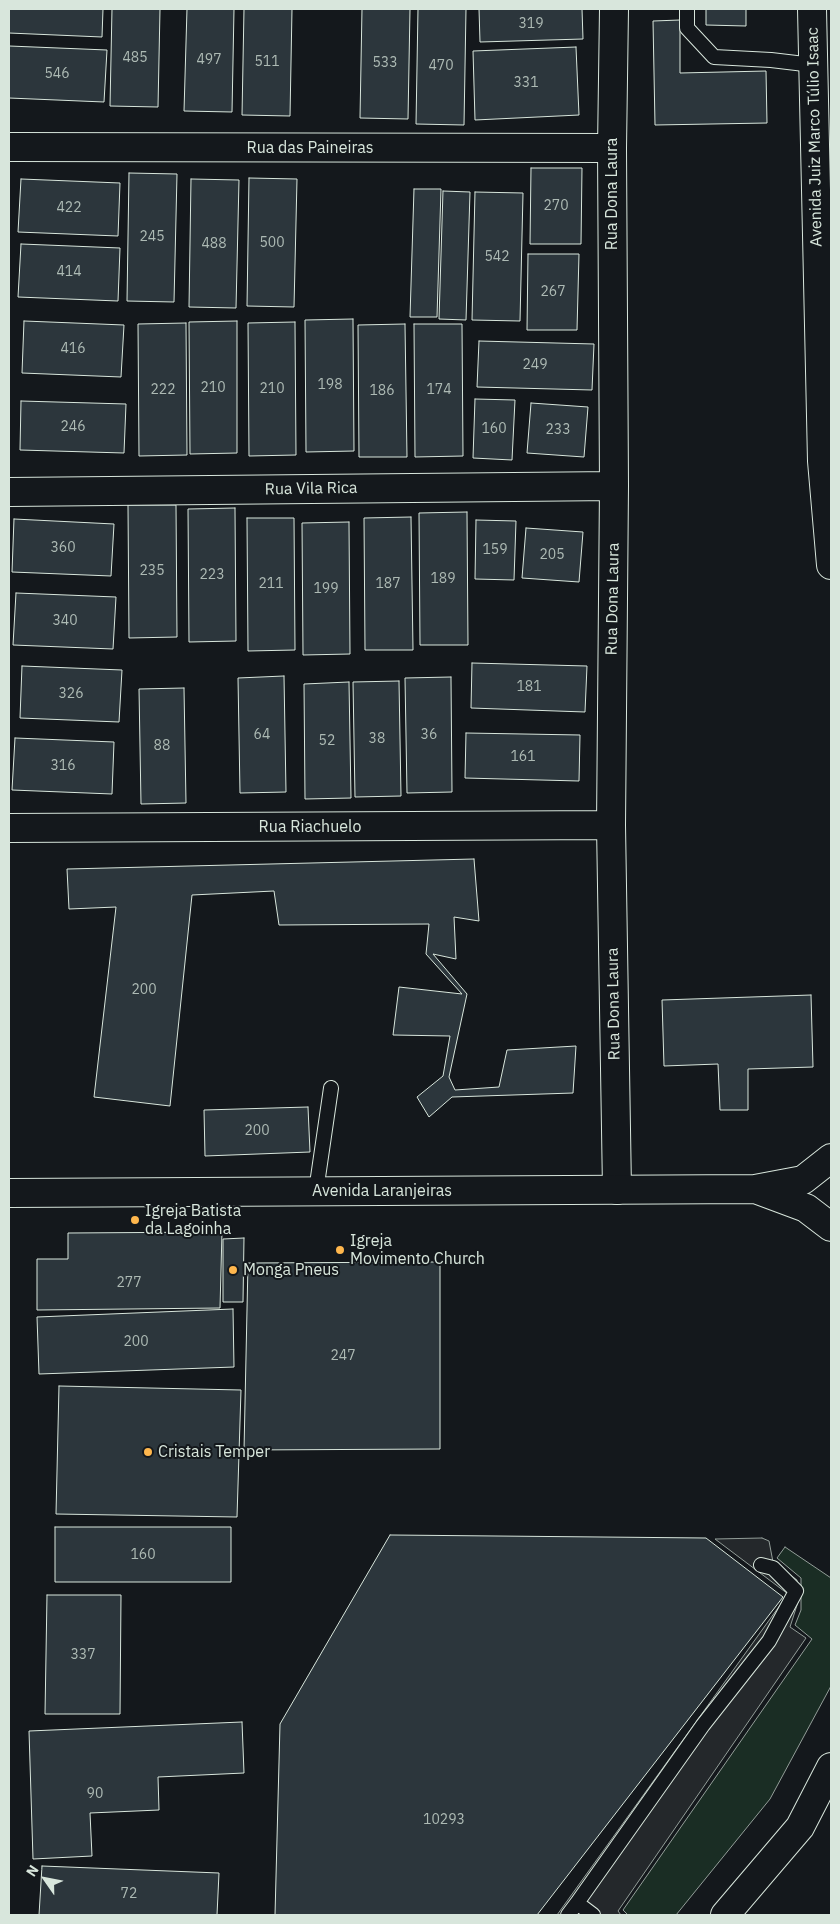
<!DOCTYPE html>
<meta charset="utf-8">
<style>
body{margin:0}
#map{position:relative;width:840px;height:1924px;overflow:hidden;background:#14181c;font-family:"IBM Plex Sans",sans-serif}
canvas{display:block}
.frame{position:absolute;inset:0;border:10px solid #d8e6dc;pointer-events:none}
.north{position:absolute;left:20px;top:1854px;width:50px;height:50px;-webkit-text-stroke:4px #14181c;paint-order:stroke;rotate:303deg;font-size:14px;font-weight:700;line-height:20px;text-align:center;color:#d8e6dc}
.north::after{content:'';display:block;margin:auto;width:18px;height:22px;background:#d8e6dc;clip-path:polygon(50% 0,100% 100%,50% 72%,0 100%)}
</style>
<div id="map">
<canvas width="840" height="1924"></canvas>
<div class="frame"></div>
<div class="north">N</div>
</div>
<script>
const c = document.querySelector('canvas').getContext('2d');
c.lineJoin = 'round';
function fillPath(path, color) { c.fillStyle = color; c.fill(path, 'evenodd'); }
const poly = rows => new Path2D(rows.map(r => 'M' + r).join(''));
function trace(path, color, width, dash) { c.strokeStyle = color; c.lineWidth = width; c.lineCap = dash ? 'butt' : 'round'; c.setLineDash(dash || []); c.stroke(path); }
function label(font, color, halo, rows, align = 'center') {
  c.font = font + ' "IBM Plex Sans",sans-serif'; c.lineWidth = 4; c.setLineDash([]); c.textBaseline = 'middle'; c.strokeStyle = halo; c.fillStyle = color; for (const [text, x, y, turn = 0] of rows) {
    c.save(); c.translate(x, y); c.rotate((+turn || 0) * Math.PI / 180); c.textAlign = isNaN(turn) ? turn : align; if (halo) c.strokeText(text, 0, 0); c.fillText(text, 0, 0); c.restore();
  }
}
const green = poly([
 [785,1547,831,1578,831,1686,770,1799,676,1915,628,1915,623,1910,812,1639,795,1625,801,1610,801,1578,777,1558,785,1547]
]);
const parking = poly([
 [762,1538,769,1541,773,1562,797,1580,798,1602,790,1627,806,1638,618,1911,621,1915,557,1915,788,1594,715,1539,762,1538]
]);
const building = poly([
 [9,9,103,9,102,37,9,33,9,9],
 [112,9,160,9,158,107,110,106,112,9],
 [187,9,234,9,232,112,184,111,187,9],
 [244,9,292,9,290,116,242,115,244,9],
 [362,9,410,9,408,119,360,118,362,9],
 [418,9,466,9,464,125,416,124,418,9],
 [479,9,582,9,583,39,480,42,479,9],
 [706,9,746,9,746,26,706,25,706,9],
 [680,20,680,73,766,71,767,123,655,125,653,21,680,20],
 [9,46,107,50,104,102,9,98,9,46],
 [576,47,579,115,475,120,473,51,576,47],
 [531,168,582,168,581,244,530,244,531,168],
 [129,173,177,174,174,302,127,301,129,173],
 [249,178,297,179,294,307,247,306,249,178],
 [21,179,120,183,118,236,18,232,21,179],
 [191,179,239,180,236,308,189,307,191,179],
 [414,189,441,189,437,317,410,317,414,189],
 [443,191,470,192,466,320,439,319,443,191],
 [475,192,523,193,520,321,472,320,475,192],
 [21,244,120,248,118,301,18,297,21,244],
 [528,254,579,254,577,330,527,330,528,254],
 [353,319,354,451,306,452,305,320,353,319],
 [24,321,124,325,121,377,22,373,24,321],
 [237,321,237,453,190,454,189,322,237,321],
 [295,322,296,455,249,456,248,323,295,322],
 [186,323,187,455,139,456,138,324,186,323],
 [405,324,407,457,359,457,358,325,405,324],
 [414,324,462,324,463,456,415,457,414,324],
 [479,341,594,344,592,390,477,387,479,341],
 [475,399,515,400,512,460,473,458,475,399],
 [21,401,126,404,124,453,20,450,21,401],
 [531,403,588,407,584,457,527,453,531,403],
 [128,505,176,505,177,637,129,638,128,505],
 [235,508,236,641,189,642,188,509,235,508],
 [467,512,468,645,420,645,419,513,467,512],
 [411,517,413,650,365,650,364,518,411,517],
 [247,518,294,518,295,650,248,651,247,518],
 [14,519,114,524,111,576,12,572,14,519],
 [476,520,516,521,514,580,475,579,476,520],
 [349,522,350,654,303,655,302,523,349,522],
 [526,528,583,532,579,582,522,578,526,528],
 [16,593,116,597,113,649,13,645,16,593],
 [472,663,587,666,585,712,471,708,472,663],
 [22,666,122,670,119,722,20,718,22,666],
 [284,676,286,792,240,793,238,678,284,676],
 [451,677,452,792,407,793,405,678,451,677],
 [399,681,401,796,355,797,353,682,399,681],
 [349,682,351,798,305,799,304,684,349,682],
 [184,688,186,803,141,804,139,689,184,688],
 [466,733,580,735,579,781,465,778,466,733],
 [15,738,114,742,112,794,12,790,15,738],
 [474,859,479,921,454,917,456,959,433,954,467,994,449,1077,455,1090,499,1087,507,1050,576,1046,573,1093,452,1097,429,1117,417,1097,443,1076,450,1036,393,1035,399,987,462,994,426,954,429,924,279,925,274,891,192,895,170,1106,94,1097,116,907,69,909,67,869,474,859],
 [811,995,813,1067,748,1069,748,1110,720,1110,718,1064,664,1066,662,1000,811,995],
 [308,1107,310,1152,205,1156,204,1110,308,1107],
 [222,1232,220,1308,37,1310,37,1259,68,1259,68,1233,222,1232],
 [244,1238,243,1302,223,1302,223,1239,244,1238],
 [440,1262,440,1449,244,1450,248,1263,440,1262],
 [233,1309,234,1367,39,1374,37,1317,233,1309],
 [59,1386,241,1390,237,1517,56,1514,59,1386],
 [55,1527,231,1527,231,1582,55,1582,55,1527],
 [390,1535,706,1538,783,1597,537,1915,275,1915,280,1724,390,1535],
 [47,1595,121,1595,120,1714,45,1714,47,1595],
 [242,1722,244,1773,158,1777,159,1810,90,1813,92,1856,33,1859,29,1731,242,1722],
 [42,1866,219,1873,217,1915,39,1915,42,1866]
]);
const service = poly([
 [687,9,687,28,714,57,771,60,813,65],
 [316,1191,331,1088],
 [568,1915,577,1903],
 [593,1915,577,1903,703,1725,769,1641,796,1591,773,1568,761,1565]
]);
const minor = poly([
 [614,9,612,148,614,486,611,825,617,1190],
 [9,147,612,148],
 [9,492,614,486],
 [9,828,611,825]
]);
const tertiary = poly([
 [755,1189,806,1208,831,1227],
 [9,1193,755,1189,803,1180,831,1158]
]);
const primary = poly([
 [812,9,822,461,831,565],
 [725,1915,800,1827,831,1767]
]);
const markers = [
 [135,1220,5,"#ffb74d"],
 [340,1250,5,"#ffb74d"],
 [233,1270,5,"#ffb74d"],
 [148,1452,5,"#ffb74d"]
];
const numberNames = [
 ["319",531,24],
 ["485",135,58],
 ["497",209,60],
 ["511",267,62],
 ["533",385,63],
 ["470",441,66],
 ["546",57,74],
 ["331",526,83],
 ["270",556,206],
 ["422",69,208],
 ["245",152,237],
 ["500",272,243],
 ["488",214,244],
 ["542",497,257],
 ["414",69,272],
 ["267",553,292],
 ["416",73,349],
 ["249",535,365],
 ["198",330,385],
 ["210",213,388],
 ["210",272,389],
 ["222",163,390],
 ["174",439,390],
 ["186",382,391],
 ["246",73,427],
 ["160",494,429],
 ["233",558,430],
 ["360",63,548],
 ["159",495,550],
 ["205",552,555],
 ["235",152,571],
 ["223",212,575],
 ["189",443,579],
 ["211",271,584],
 ["187",388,584],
 ["199",326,589],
 ["340",65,621],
 ["181",529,687],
 ["326",71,694],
 ["64",262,735],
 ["36",429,735],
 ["38",377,739],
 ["52",327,741],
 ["88",162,746],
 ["161",523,757],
 ["316",63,766],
 ["200",144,990],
 ["200",257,1131],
 ["277",129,1283],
 ["200",136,1342],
 ["247",343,1356],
 ["160",143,1555],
 ["337",83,1655],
 ["90",95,1794],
 ["10293",444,1820],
 ["72",129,1894]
];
const streetNames = [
 ["Avenida Juiz Marco Túlio Isaac",815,137,-91],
 ["Rua das Paineiras",310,148],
 ["Rua Dona Laura",612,194,-90],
 ["Rua Vila Rica",311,489,-1],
 ["Rua Dona Laura",613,599,-89],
 ["Rua Riachuelo",310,827],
 ["Rua Dona Laura",614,1004,-91],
 ["Avenida Laranjeiras",382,1191]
];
const poiNames = [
 ["Igreja Batista",145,1211],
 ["da Lagoinha",145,1229],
 ["Igreja",350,1241],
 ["Movimento Church",350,1259],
 ["Monga Pneus",243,1270],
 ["Cristais Temper",158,1452]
];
fillPath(green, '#1a2d24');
trace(green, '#939e99', 1);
fillPath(parking, '#24282b');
trace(parking, '#939e99', 1);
fillPath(building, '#2c363c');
trace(building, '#d8e6dc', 1);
trace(service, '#d8e6dc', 16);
trace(minor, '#d8e6dc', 30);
trace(tertiary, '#d8e6dc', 30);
trace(primary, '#d8e6dc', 30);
trace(service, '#14181c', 14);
trace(minor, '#14181c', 28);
trace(tertiary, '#14181c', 28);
trace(primary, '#14181c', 28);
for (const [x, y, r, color] of markers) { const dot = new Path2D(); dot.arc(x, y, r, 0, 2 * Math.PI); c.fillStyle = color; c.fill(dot); trace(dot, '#14181c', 2); }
label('14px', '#adbab4', null, numberNames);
label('16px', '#d8e6dc', '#14181c', streetNames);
label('16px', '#d8e6dc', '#14181c', poiNames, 'left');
</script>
